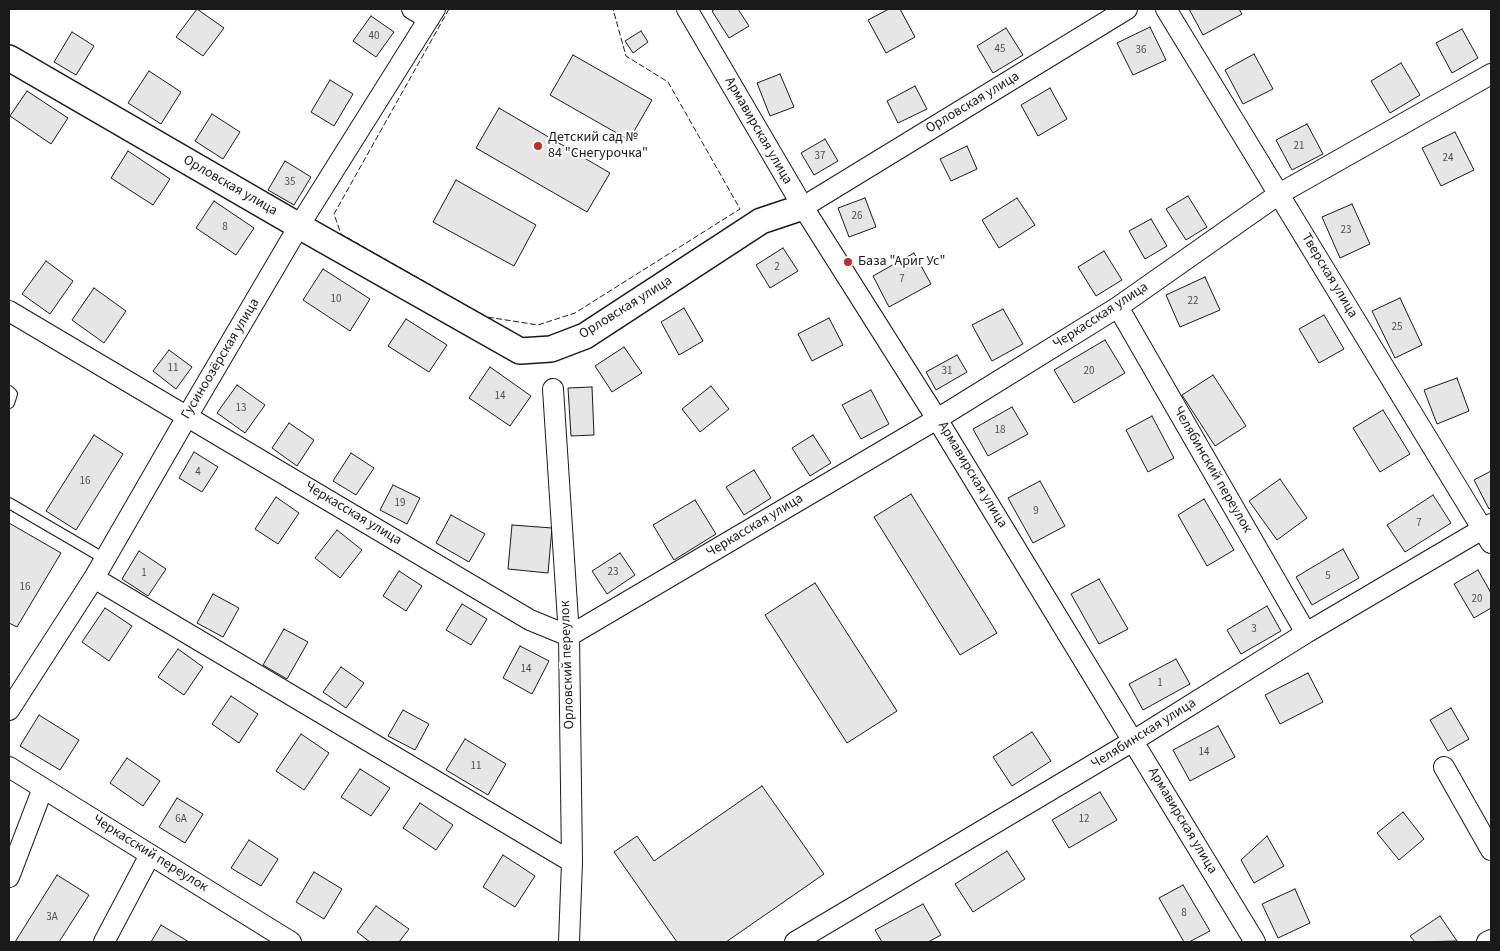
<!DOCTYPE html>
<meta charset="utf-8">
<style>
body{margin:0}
#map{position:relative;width:1500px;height:951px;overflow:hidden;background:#fff;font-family:"Source Sans 3",sans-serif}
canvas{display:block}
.frame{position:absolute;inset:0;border:10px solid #1a1a1a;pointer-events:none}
</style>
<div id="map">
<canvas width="1500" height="951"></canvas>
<div class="frame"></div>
</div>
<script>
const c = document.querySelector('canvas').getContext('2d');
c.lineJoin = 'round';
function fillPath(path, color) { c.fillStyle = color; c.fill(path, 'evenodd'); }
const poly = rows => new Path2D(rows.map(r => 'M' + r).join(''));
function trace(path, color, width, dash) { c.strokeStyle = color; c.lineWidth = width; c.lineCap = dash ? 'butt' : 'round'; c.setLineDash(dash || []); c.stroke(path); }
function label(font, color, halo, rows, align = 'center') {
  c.font = font + ' "Source Sans 3",sans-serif'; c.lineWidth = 4; c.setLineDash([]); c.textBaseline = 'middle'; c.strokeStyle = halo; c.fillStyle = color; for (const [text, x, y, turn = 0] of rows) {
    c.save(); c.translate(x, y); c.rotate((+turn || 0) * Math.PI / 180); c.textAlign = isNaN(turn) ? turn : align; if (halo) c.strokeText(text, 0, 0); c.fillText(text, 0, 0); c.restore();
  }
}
const building = poly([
 [197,9,224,28,203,56,176,37,197,9],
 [715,9,738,9,749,26,729,38,712,11,715,9],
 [889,9,900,9,915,37,886,53,868,20,889,9],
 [1189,9,1239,9,1242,14,1203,35,1189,9],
 [371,16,394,32,376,57,353,41,371,16],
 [1150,27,1166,60,1133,75,1117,43,1150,27],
 [1006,28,1023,55,993,73,977,46,1006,28],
 [1462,29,1478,58,1452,73,1436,43,1462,29],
 [641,31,648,42,633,53,625,41,641,31],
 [72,32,94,46,76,75,54,62,72,32],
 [1254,54,1273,89,1243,104,1225,70,1254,54],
 [573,55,652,100,629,140,550,95,573,55],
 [1401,63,1420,95,1390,113,1371,81,1401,63],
 [149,71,181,92,161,124,128,103,149,71],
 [780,74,794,107,770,116,757,83,780,74],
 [330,80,353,94,334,126,311,112,330,80],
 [915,86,927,109,898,123,887,101,915,86],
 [1050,88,1067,119,1038,136,1021,105,1050,88],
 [27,91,68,118,51,144,10,116,27,91],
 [499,108,610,173,587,212,476,148,499,108],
 [212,114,240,132,223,159,195,141,212,114],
 [1307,124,1323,154,1292,170,1276,140,1307,124],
 [1455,132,1474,170,1441,186,1422,148,1455,132],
 [825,139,838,161,814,175,801,153,825,139],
 [967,146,977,169,951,181,940,159,967,146],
 [128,151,170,179,153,205,111,178,128,151],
 [285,161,311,177,294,205,268,190,285,161],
 [456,180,536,225,514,266,433,222,456,180],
 [1188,196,1207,227,1186,240,1166,209,1188,196],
 [865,198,876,227,849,237,838,208,865,198],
 [1017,198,1035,225,999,248,982,220,1017,198],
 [214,201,254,228,236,255,196,228,214,201],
 [1352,204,1370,244,1340,258,1322,217,1352,204],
 [1151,219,1167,246,1145,259,1129,231,1151,219],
 [783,248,798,271,770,288,756,265,783,248],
 [1104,251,1122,280,1096,296,1078,267,1104,251],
 [914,253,931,284,889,307,873,276,914,253],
 [46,261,73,281,50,314,22,294,46,261],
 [323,269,370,299,350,331,303,300,323,269],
 [1205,277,1220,310,1180,327,1166,295,1205,277],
 [94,288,126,311,104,343,72,320,94,288],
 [1400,298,1422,345,1395,358,1372,311,1400,298],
 [684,308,703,341,679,355,661,322,684,308],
 [1003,309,1023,344,992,361,972,325,1003,309],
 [1324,315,1344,349,1319,363,1299,329,1324,315],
 [829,318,843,345,812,361,798,334,829,318],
 [406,319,447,345,429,372,388,346,406,319],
 [1105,340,1125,373,1074,403,1054,370,1105,340],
 [624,347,642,373,612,392,595,366,624,347],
 [169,350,192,367,176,389,153,371,169,350],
 [957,355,967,372,936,390,926,372,957,355],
 [490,367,531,396,510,426,469,398,490,367],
 [1213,375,1246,426,1215,446,1182,395,1213,375],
 [1457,378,1469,411,1437,424,1424,390,1457,378],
 [237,385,265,405,245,433,217,413,237,385],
 [711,386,729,409,700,432,682,409,711,386],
 [592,387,594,435,571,436,568,388,592,387],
 [871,390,889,424,861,439,842,405,871,390],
 [1012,407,1028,434,988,456,973,429,1012,407],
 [1383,410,1410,454,1380,472,1353,428,1383,410],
 [1152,416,1174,458,1148,472,1126,430,1152,416],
 [289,423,314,440,297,466,272,448,289,423],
 [94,435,123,454,76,530,46,511,94,435],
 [813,435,831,463,810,476,792,448,813,435],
 [194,452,218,467,202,492,179,478,194,452],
 [351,453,374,468,356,495,333,481,351,453],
 [754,470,771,498,744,515,726,487,754,470],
 [1491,471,1491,507,1489,509,1474,480,1491,471],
 [1280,479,1307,518,1277,540,1249,501,1280,479],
 [1040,481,1065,526,1033,543,1008,498,1040,481],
 [393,485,420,498,407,524,380,510,393,485],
 [911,494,997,633,960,655,874,517,911,494],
 [1433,495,1451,523,1405,552,1387,525,1433,495],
 [276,497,299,513,278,544,255,529,276,497],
 [1204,499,1234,550,1207,566,1178,515,1204,499],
 [695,500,716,534,674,560,653,525,695,500],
 [451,515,485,534,469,562,436,543,451,515],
 [9,523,61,553,17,627,9,623,9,523],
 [512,525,552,528,548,573,508,569,512,525],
 [337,530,362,550,340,578,315,558,337,530],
 [1343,549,1359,578,1312,605,1296,577,1343,549],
 [139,551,166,569,148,596,122,579,139,551],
 [620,553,635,575,607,594,592,571,620,553],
 [1478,570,1491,593,1491,608,1474,618,1454,584,1478,570],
 [399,571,422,586,406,611,383,596,399,571],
 [1099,579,1128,629,1099,644,1071,594,1099,579],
 [815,583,897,711,847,743,765,615,815,583],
 [213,594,239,608,223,637,197,623,213,594],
 [462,604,487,619,471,645,446,630,462,604],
 [1267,606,1281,631,1241,654,1227,630,1267,606],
 [105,608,132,626,109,661,82,642,105,608],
 [284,629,308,642,287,679,263,665,284,629],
 [520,646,549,661,532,694,503,678,520,646],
 [178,649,203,667,184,695,158,677,178,649],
 [1176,659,1190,684,1143,710,1129,684,1176,659],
 [341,667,364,683,346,708,323,692,341,667],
 [1308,673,1323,702,1280,724,1265,695,1308,673],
 [231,696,258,714,239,743,212,724,231,696],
 [1451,708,1469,739,1448,751,1430,720,1451,708],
 [403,710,429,724,415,750,388,736,403,710],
 [39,715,79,740,60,770,20,746,39,715],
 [1218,726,1235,757,1190,781,1173,750,1218,726],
 [1032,732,1051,761,1012,786,993,757,1032,732],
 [301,734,329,753,304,790,276,771,301,734],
 [465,739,506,764,488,795,446,770,465,739],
 [127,758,160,781,143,806,110,783,127,758],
 [360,769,390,788,371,816,341,797,360,769],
 [762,786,824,874,726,942,677,942,614,852,637,836,654,861,762,786],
 [1100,792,1117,820,1069,848,1052,820,1100,792],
 [177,798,203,814,185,843,159,827,177,798],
 [420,803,453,825,436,850,403,828,420,803],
 [1403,812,1424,839,1399,860,1377,833,1403,812],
 [1267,836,1284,866,1254,883,1241,860,1267,836],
 [249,840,278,859,261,886,231,868,249,840],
 [1007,851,1025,879,973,912,955,884,1007,851],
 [503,855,535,876,515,907,483,887,503,855],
 [314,872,342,889,324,919,296,902,314,872],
 [57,875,89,895,59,942,15,942,57,875],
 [1183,885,1210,931,1189,942,1184,942,1159,898,1183,885],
 [1295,889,1310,923,1278,938,1262,904,1295,889],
 [923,904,941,935,928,942,882,942,875,930,923,904],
 [376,906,409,929,399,942,370,942,357,932,376,906],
 [1440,916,1457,941,1415,942,1410,936,1440,916],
 [161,925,189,942,151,942,161,925]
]);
const service = poly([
 [9,391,12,394,9,403],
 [9,503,105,559]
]);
const minor = poly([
 [412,9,429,19],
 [687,9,803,207,937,419,1255,942],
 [1166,9,1491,543],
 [803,207,1127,9],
 [1118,307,1306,633],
 [9,311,530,620,569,636,937,419,1118,307,1279,194,1491,74],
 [553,389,569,636,572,862,569,942],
 [94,578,572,862],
 [9,710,94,578,188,415,299,226,435,9],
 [9,767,291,942],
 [1444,767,1491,850],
 [9,877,43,788],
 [104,942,150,855],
 [795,942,1133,741,1306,633,1491,524],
 [1487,942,1491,940]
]);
const tertiary = poly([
 [9,58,299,226,520,351,551,349,585,336,761,221,803,207]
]);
const fence = poly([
 [449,9,334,214,341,234,487,317,538,325,575,313,740,209,668,82,626,56,613,9]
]);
const markers = [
 [538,146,5,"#c62828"],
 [848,262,5,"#c62828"]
];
const numberNames = [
 ["40",374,37],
 ["45",1000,50],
 ["36",1141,51],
 ["21",1299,147],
 ["37",820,157],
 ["24",1448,159],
 ["35",290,183],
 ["26",857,217],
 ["8",225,228],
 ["23",1346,231],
 ["2",777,268],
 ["7",902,280],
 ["10",336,300],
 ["22",1193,302],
 ["25",1397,328],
 ["11",173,369],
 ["31",947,372],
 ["20",1089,372],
 ["14",500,397],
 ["13",241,409],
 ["18",1000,431],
 ["4",198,473],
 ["16",85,482],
 ["19",400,504],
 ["9",1036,512],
 ["7",1419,524],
 ["23",613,573],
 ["1",144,574],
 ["5",1328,577],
 ["16",25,588],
 ["20",1477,600],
 ["3",1254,630],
 ["14",526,670],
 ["1",1160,684],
 ["14",1204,753],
 ["11",476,767],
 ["6А",181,820],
 ["12",1084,820],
 ["8",1184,914],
 ["3А",52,918]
];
const streetNames = [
 ["Орловская улица",973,103,-31],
 ["Армавирская улица",758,131,60],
 ["Орловская улица",230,186,30],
 ["Тверская улица",1329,276,59],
 ["Орловская улица",626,308,-32],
 ["Черкасская улица",1101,316,-33],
 ["Гусиноозёрская улица",221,359,-59],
 ["Челябинский переулок",1212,470,60],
 ["Армавирская улица",972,475,59],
 ["Черкасская улица",353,514,31],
 ["Черкасская улица",755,526,-31],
 ["Орловский переулок",568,665,-92],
 ["Челябинская улица",1144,734,-32],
 ["Армавирская улица",1182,821,59],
 ["Черкасский переулок",150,854,32]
];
const poiNames = [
 ["Детский сад №",548,138],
 ["84 \"Снегурочка\"",548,154],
 ["База \"Ариг Ус\"",858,262]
];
fillPath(building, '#e6e6e6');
trace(building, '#1a1a1a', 1);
trace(service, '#1a1a1a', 12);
trace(minor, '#1a1a1a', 22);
trace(tertiary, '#1a1a1a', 28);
trace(service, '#fff', 10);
trace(minor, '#fff', 20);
trace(tertiary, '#fff', 25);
trace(fence, '#1a1a1a', 1, [6, 2.5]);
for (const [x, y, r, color] of markers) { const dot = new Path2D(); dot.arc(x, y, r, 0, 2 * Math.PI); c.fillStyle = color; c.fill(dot); trace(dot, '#fff', 2); }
label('11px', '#4d4d4d', null, numberNames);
label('14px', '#1a1a1a', '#fff', streetNames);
label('14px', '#1a1a1a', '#fff', poiNames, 'left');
</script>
